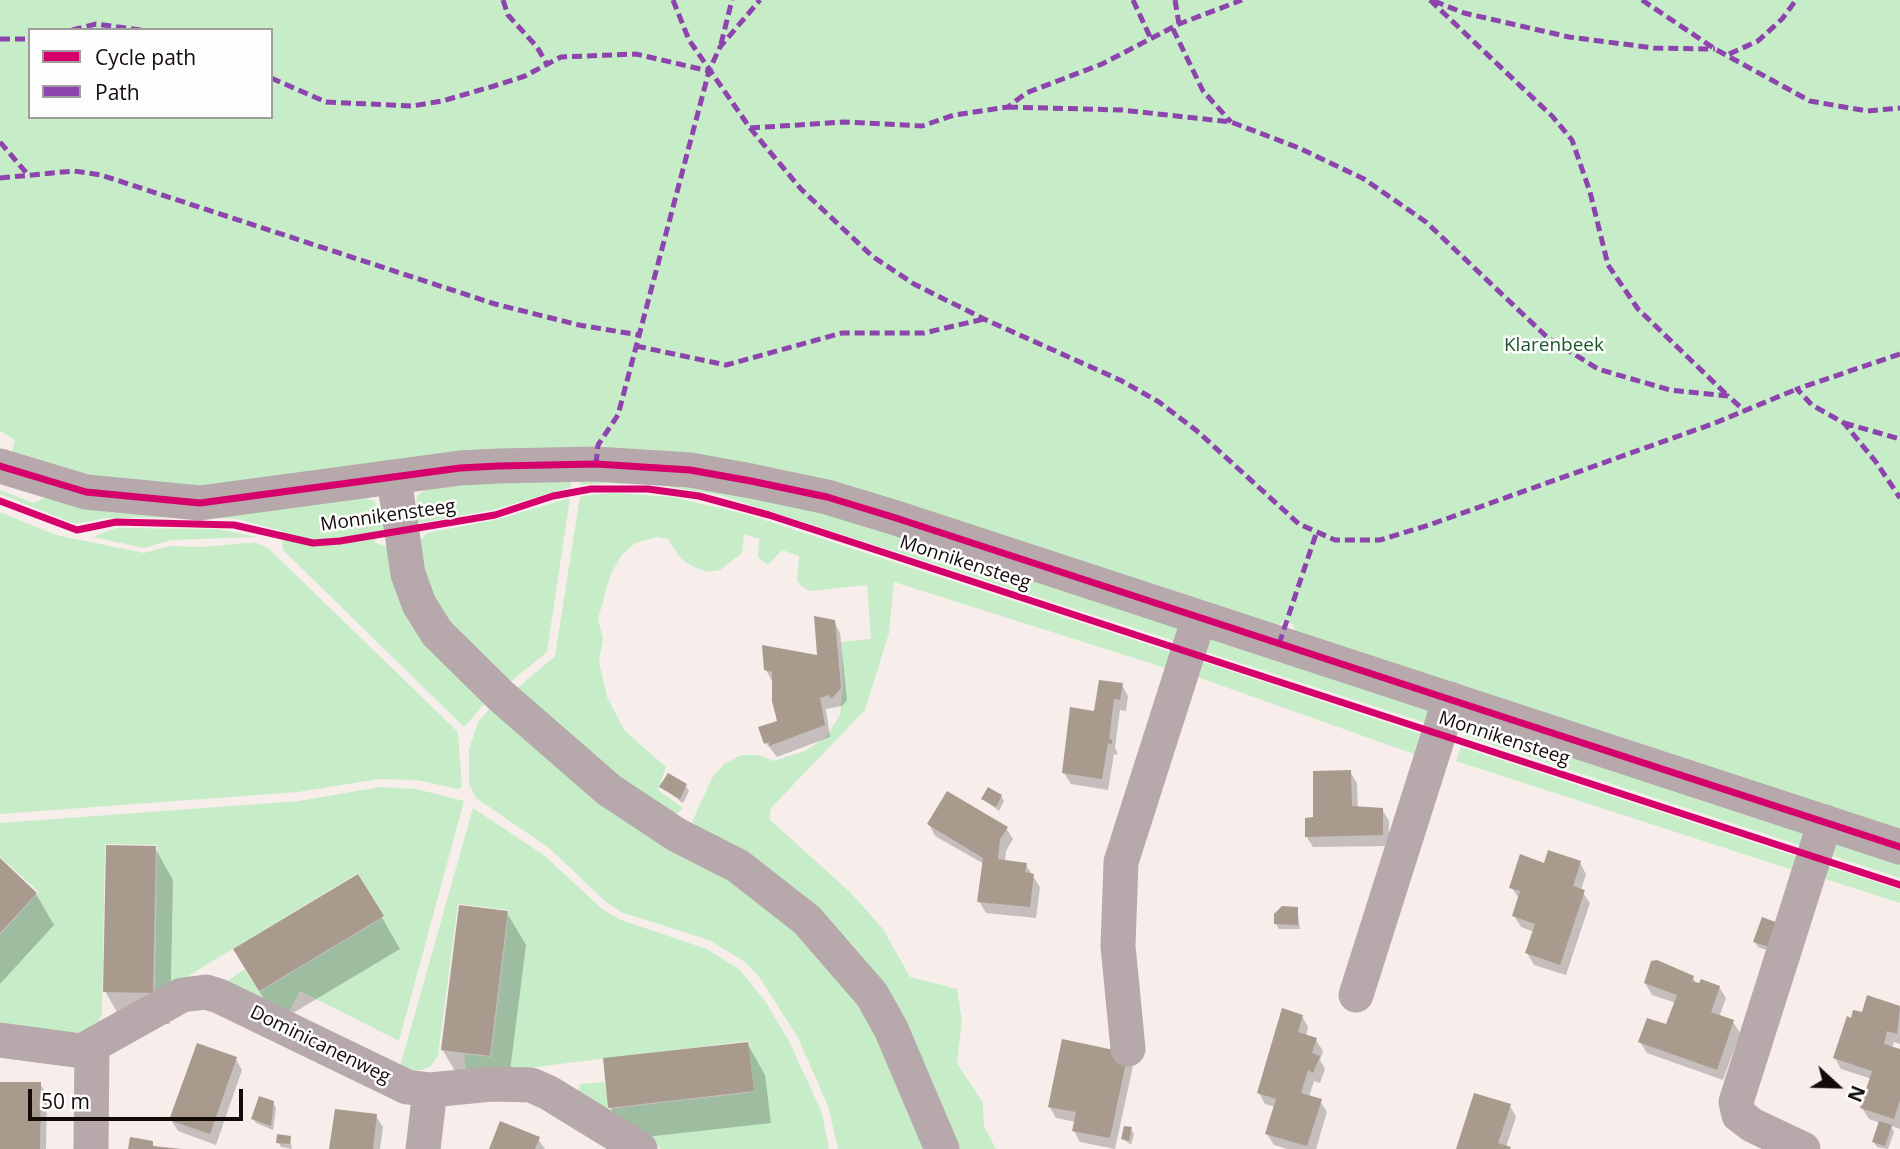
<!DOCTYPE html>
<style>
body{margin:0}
#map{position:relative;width:1900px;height:1149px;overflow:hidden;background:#f7eeeb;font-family:"Open Sans",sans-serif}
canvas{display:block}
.legend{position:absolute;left:28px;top:28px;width:245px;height:91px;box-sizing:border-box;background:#fdfdfd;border:2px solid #9f9c9b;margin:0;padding:9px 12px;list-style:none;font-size:21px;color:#130b08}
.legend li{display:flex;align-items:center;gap:14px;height:35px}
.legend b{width:35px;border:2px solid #9f9c9b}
.north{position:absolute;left:1802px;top:1051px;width:70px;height:70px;-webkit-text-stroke:5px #fdfdfd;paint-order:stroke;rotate:112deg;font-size:19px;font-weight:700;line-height:28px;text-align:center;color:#130b08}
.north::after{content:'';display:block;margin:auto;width:24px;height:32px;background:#130b08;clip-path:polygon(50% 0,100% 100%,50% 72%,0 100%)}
.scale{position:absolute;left:28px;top:1089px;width:215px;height:32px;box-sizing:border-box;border:4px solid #130b08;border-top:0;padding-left:9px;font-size:21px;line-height:24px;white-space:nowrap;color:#130b08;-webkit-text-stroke:5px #fdfdfd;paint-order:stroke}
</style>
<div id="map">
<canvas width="1900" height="1149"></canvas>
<ul class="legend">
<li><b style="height:9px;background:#d6006c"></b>Cycle path</li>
<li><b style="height:9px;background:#8e44ad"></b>Path</li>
</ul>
<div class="north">N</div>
<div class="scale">50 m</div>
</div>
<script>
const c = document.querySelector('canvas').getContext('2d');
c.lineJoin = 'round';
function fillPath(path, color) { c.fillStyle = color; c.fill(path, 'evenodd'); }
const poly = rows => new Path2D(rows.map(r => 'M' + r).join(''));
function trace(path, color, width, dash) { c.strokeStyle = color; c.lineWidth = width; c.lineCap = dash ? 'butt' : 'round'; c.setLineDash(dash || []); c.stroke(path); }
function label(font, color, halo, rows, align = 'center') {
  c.font = font + ' "Open Sans",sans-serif'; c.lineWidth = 5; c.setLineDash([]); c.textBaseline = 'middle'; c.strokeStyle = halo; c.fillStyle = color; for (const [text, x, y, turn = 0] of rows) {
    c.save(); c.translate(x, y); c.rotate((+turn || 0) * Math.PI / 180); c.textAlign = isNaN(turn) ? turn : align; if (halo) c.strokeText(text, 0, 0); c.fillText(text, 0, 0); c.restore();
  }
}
const green = poly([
 [0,0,1900,0,1900,829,1296,633,1293,624,1283,621,1277,627,604,446,200,491,114,483,11,454,15,440,0,431],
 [30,30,271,30,271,117,30,117],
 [571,479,571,487,493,510,414,524,417,496,426,489,461,483],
 [580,479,689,485,822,512,1189,629,1184,644,719,495,658,485,606,483,580,485],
 [0,490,33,503,50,496,365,498,374,501,383,515,385,529,374,542,386,547,486,702,464,727,283,550,282,531,237,519,197,517,106,518,75,524,0,494],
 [614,493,673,497,749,515,1180,655,1175,671,894,582,889,633,865,710,771,808,769,819,850,892,883,929,910,977,957,989,962,1021,957,1063,983,1103,984,1126,996,1149,958,1149,904,1022,692,822,712,778,724,764,741,755,759,755,773,761,805,751,826,737,840,715,843,686,841,642,871,639,867,585,810,591,801,586,797,580,799,556,782,550,768,565,758,557,759,539,744,534,742,553,720,570,707,572,692,566,680,558,668,539,657,537,635,543,621,556,610,576,598,619,603,639,599,662,607,697,624,730,666,767,658,790,683,808,674,816,644,798,516,689,555,656,580,496],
 [570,498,547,652,509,683,453,628,424,579,418,542,427,533,495,520],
 [0,512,56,535,144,553,170,546,204,547,245,543,257,543,268,548,458,732,462,787,458,789,416,780,379,779,298,792,0,814],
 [116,528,218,529,257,537,171,540,144,548,93,537],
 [1202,634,1437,710,1432,725,1197,649],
 [1194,659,1430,737,1425,758,1189,674],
 [492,706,766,903,831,965,877,1033,926,1149,838,1149,828,1106,798,1038,760,978,745,962,709,940,621,912,605,901,549,848,476,798,469,784,469,749,478,722],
 [1464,718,1813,833,1808,848,1465,736],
 [1461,747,1807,860,1802,873,1456,761],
 [380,787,416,789,464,801,399,1041,300,991,287,1015,227,981,245,969,259,992,384,917,358,873,155,996,157,845,105,844,102,1013,96,1028,89,1034,0,1025,0,935,39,892,0,857,0,823,299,801],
 [473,808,545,856,601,908,618,919,707,949,739,969,765,1001,789,1041,822,1113,829,1149,662,1149,577,1095,580,1084,605,1082,608,1109,754,1092,748,1041,495,1072,466,1071,464,1054,491,1057,509,910,458,904,438,1056,431,1066,422,1070,399,1070],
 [1829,838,1900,861,1900,878,1824,853],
 [1820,864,1900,890,1900,903,1816,876]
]);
const shadow = poly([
 [834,621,840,633,847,700,842,706,826,709,830,737,777,757,766,743,779,722,772,681,766,670,819,657],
 [1122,685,1128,696,1126,711,1120,710,1115,747,1118,755,1114,754,1108,790,1071,784,1064,773],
 [1350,772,1357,783,1358,810,1382,809,1389,821,1389,846,1313,847,1306,836],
 [686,786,689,791,683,803,661,787],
 [1001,796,1004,801,999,811,983,799],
 [929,824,1006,828,1013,839,1006,851,1005,862,1026,865,1040,887,1036,918,986,913,979,901,984,864,935,836],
 [155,848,173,880,170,1024,123,1023,105,991],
 [0,862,36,894,54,925,0,984],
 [1580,863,1586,874,1581,890,1590,903,1566,975,1534,965,1527,953,1534,932,1521,927,1514,916,1520,900,1511,887,1545,866],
 [358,876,400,949,278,1022,253,981],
 [1297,908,1300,929,1279,929,1276,924],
 [507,913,526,945,508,1087,461,1081,442,1049],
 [1763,919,1772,952,1758,947,1755,942],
 [1693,978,1697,984,1719,987,1726,998,1719,1017,1733,1022,1740,1033,1723,1080,1647,1053,1640,1042,1667,1026,1676,1003,1652,995,1645,983],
 [1868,997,1900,1008,1900,1044,1894,1042,1892,1048,1900,1051,1900,1129,1891,1126,1894,1132,1888,1149,1877,1147,1874,1142,1880,1123,1869,1119,1862,1108,1872,1079,1841,1069,1835,1058,1852,1020,1863,1015],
 [1302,1016,1308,1027,1306,1036,1316,1040,1323,1051,1320,1060,1325,1069,1320,1083,1314,1081,1309,1097,1320,1101,1327,1112,1316,1149,1287,1149,1274,1145,1267,1134,1275,1107,1265,1104,1259,1093],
 [747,1043,765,1075,771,1123,628,1139,610,1107],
 [1126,1054,1133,1066,1115,1149,1080,1142,1074,1131,1076,1122,1056,1118,1049,1106],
 [236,1059,242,1070,216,1145,178,1131,171,1120],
 [0,1083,40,1084,47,1095,46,1149,0,1149],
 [273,1103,276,1108,273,1130,256,1123,253,1118],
 [1510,1106,1516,1117,1506,1147,1510,1149,1458,1149],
 [376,1116,383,1127,380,1149,331,1149],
 [1131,1129,1134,1134,1131,1145,1123,1139],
 [290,1138,292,1149,281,1147,278,1142],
 [538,1139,545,1149,491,1149]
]);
const building = poly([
 [814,616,835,620,841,688,833,697,830,698,829,695,820,698,825,725,769,746,769,742,764,744,758,727,777,721,772,701,772,672,764,670,762,645,817,655],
 [1099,680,1123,683,1120,700,1114,699,1109,739,1112,740,1112,744,1108,743,1102,779,1062,773,1070,707,1094,711],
 [1351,770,1352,806,1383,808,1383,835,1305,837,1305,818,1313,817,1313,771],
 [668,773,687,784,680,799,659,787],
 [988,787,1002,795,996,807,981,799],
 [947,791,1008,827,1000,839,998,859,1027,863,1025,872,1034,874,1030,907,977,902,983,858,927,824],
 [106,845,156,846,153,993,103,992],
 [1548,850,1581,861,1573,886,1585,890,1560,965,1525,953,1535,924,1512,916,1520,891,1509,888,1520,854,1544,863],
 [0,858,37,893,0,933],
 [358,874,384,916,259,991,233,949],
 [459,905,508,911,490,1056,441,1050],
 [1282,906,1298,907,1298,925,1274,924,1274,914],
 [1762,917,1778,923,1769,947,1753,942],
 [1657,960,1694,976,1692,981,1699,983,1701,979,1720,986,1711,1012,1734,1020,1717,1070,1638,1042,1647,1018,1666,1024,1677,995,1644,983,1651,961],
 [1867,995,1900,1006,1897,1034,1887,1031,1884,1044,1900,1049,1900,1100,1894,1119,1860,1108,1872,1071,1833,1058,1847,1016,1851,1018,1853,1010,1862,1012],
 [1282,1008,1303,1015,1298,1032,1317,1038,1312,1053,1320,1056,1313,1073,1308,1070,1301,1093,1322,1099,1307,1146,1265,1134,1276,1099,1257,1093],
 [1062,1039,1128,1053,1110,1138,1072,1131,1076,1112,1048,1107],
 [748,1042,754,1091,608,1108,603,1058],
 [197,1043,237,1057,210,1134,169,1120],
 [0,1082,41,1082,40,1149,0,1149],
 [1474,1093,1511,1104,1498,1143,1511,1147,1510,1149,1456,1149],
 [259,1096,274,1101,271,1126,251,1119],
 [335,1109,377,1114,373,1149,329,1149],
 [500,1121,540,1137,535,1149,489,1149],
 [1879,1121,1892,1125,1885,1146,1872,1142],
 [1124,1126,1132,1127,1129,1141,1121,1139],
 [277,1134,291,1136,290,1144,276,1143],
 [130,1137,153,1141,153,1146,182,1149,128,1149]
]);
const minor = poly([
 [0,466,86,492,200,503,460,468,498,466,596,464,690,470,751,481,827,497,896,518,1900,847],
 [394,478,408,574,419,604,437,633,501,696,609,790,677,835,738,866,807,920,872,995,891,1029,942,1149],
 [1356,995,1450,699],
 [0,1040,82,1051,182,995,206,992,219,996,407,1087,430,1090,492,1084,531,1085,549,1093,640,1149],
 [1128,1049,1118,946,1121,862,1199,618],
 [91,1149,92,1047],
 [423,1149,430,1090],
 [1803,1149,1752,1125,1739,1115,1736,1102,1825,822]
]);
const quiet = poly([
 [503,0,508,15,537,47,547,64],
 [673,0,689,40,750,128,801,189,872,256,914,284,984,319,1120,380,1159,402,1197,431,1299,524,1335,540,1380,540,1429,525,1715,423,1797,389],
 [1133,0,1151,39],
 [1175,0,1179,24],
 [1430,0,1552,116,1572,140,1590,192,1608,265,1638,309,1728,396],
 [1642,0,1715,49,1810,101,1867,111,1900,108],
 [1434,1,1464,13,1569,37,1654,48,1715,49],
 [1173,29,1203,91,1231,122],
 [72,30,96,24,141,30],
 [0,39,30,39],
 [721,44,732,0],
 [1729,54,1758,41,1782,19,1796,0],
 [271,78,326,102,412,106,442,101,494,86,525,76,561,57,636,54,709,71],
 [1008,107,1122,110,1231,122,1299,148,1364,179,1426,222,1548,338,1598,369,1670,390,1728,396,1745,411],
 [750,128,844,122,922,126,954,115,1008,107,1026,93,1102,64,1179,24,1242,0],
 [0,142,29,176],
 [0,178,74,171,101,175,495,304,579,325,639,335],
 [636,346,726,365,842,333,924,333,984,319],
 [1900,354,1797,389,1812,405,1844,423,1876,462,1900,498],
 [1844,423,1900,439],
 [596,464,598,445,618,415,709,71,720,47,760,0],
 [1279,644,1316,534]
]);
const cycleway = poly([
 [0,466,86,492,200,503,460,468,498,466,596,464,690,470,751,481,827,497,896,518,1900,847],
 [0,501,77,530,116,522,234,525,313,543,340,541,495,515,553,496,591,489,648,489,699,496,769,515,1900,885]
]);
const parkNames = [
 ["Klarenbeek",1554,346]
];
const streetNames = [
 ["Monnikensteeg",388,516,-8],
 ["Monnikensteeg",965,563,18],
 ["Monnikensteeg",1504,739,18],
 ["Dominicanenweg",320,1045,26]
];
fillPath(green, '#c6edc8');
fillPath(shadow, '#0003');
fillPath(building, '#a99a8e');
trace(minor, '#b7a8ab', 35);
trace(quiet, '#8e44ad', 5, [10, 5]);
trace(cycleway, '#d6006c', 7);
label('19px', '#1b572b', '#fdfdfd', parkNames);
label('19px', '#130b08', '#fdfdfd', streetNames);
</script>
